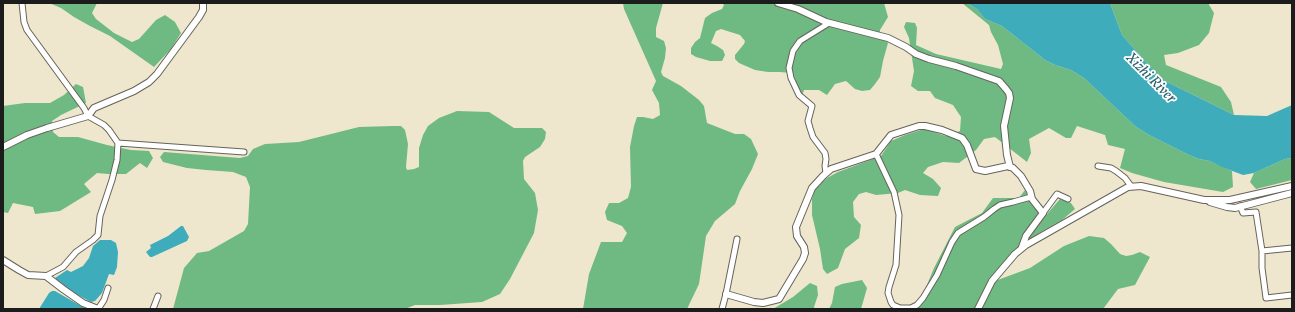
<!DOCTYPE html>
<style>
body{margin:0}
#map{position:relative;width:1295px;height:312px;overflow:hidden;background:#eee7cd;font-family:Vollkorn,serif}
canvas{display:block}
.frame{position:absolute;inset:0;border:4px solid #1c1c1c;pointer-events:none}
</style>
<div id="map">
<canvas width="1295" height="312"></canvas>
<div class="frame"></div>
</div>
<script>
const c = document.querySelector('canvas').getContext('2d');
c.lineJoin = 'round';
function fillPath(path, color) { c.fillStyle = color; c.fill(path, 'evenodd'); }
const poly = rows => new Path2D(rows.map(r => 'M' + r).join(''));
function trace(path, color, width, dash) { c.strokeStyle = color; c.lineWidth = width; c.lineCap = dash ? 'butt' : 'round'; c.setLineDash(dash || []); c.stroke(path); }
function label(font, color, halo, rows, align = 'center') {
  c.font = font + ' Vollkorn,serif'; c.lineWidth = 3.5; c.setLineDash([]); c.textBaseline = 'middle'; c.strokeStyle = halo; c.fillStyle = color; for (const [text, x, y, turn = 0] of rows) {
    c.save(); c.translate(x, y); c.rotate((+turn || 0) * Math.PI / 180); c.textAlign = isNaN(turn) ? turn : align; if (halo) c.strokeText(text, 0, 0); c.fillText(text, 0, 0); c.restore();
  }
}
const forest = poly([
 [49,3,97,3,92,13,96,19,114,33,132,42,139,39,156,20,165,15,175,22,181,33,171,49,154,67,110,36,90,26,74,17,61,8],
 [623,3,663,3,656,28,656,37,664,41,666,48,665,58,661,72,663,76,681,86,699,100,704,106,707,123,735,134,744,134,751,139,758,154,752,169,740,191,735,204,715,221,706,236,699,284,687,309,583,309,589,274,601,242,622,242,627,233,622,226,607,220,605,212,609,203,619,203,628,198,631,187,630,147,634,126,637,117,643,117,653,119,660,115,659,103,652,90,656,81,624,9],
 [722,3,884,3,888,17,880,30,880,33,888,43,883,61,880,77,875,84,870,90,862,91,855,89,846,81,835,84,827,95,819,90,804,90,802,96,800,94,793,73,779,72,768,72,755,70,739,63,735,59,735,55,744,44,745,41,740,35,721,29,716,31,711,43,717,46,723,50,725,55,722,61,710,61,696,57,691,54,691,48,695,42,700,38,705,18,712,13,722,9,724,5],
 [962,3,967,3,977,9,985,19,1002,26,1045,60,1055,65,1071,70,1084,78,1135,126,1149,135,1189,155,1199,159,1210,161,1232,171,1233,187,1223,192,1164,182,1132,173,1120,168,1125,149,1108,145,1105,135,1077,126,1071,138,1066,138,1049,128,1029,139,1031,153,1027,162,995,137,984,139,976,150,959,163,943,162,928,167,923,173,933,179,941,188,938,196,920,195,905,190,898,193,876,195,866,192,859,194,853,202,854,217,861,225,859,238,845,249,838,268,827,274,823,269,820,249,812,215,812,199,815,189,827,178,838,172,881,156,891,141,905,135,924,129,946,136,960,131,961,117,953,105,935,98,930,91,918,91,911,86,914,71,909,38,904,27,906,22,915,23,917,28,916,45,936,54,1001,69,1003,64,998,45,991,32,989,25],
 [1110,3,1208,3,1214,13,1209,33,1199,45,1178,53,1164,55,1166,65,1221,87,1231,102,1234,115,1161,79,1122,35],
 [76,84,83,87,86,103,61,115,52,121,53,132,59,137,78,137,107,145,131,150,149,151,153,158,147,168,140,163,126,174,108,174,97,173,84,184,91,192,60,211,35,214,33,207,13,203,8,213,3,212,3,106,25,103,50,103,64,95],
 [457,111,489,112,514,128,542,128,546,132,545,139,540,147,525,157,523,161,524,179,535,193,538,210,534,233,510,279,500,294,482,302,440,305,415,305,405,309,173,309,184,268,197,253,209,251,244,231,248,224,250,187,246,177,233,172,206,170,187,168,163,162,160,157,164,152,240,158,248,156,253,149,265,144,299,142,359,127,393,126,401,126,405,130,408,144,406,167,407,170,414,169,419,167,419,148,423,135,428,126,439,118],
 [1292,158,1292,180,1256,189,1250,182,1254,173,1285,159],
 [1025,190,1032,205,1047,214,1060,199,1071,203,1075,209,1062,220,1039,233,1018,248,1011,255,995,281,1030,268,1064,246,1089,236,1104,238,1111,244,1120,254,1126,256,1132,255,1140,252,1150,257,1135,285,1118,289,1103,309,917,309,934,268,955,227,982,213,993,198,1019,198],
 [862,280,867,288,861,309,829,309,832,303,835,287,842,284],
 [810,283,817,286,818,295,814,307,815,309,773,309,793,297]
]);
const water = poly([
 [967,3,1110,3,1122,35,1161,79,1234,115,1267,116,1292,105,1292,158,1285,159,1254,173,1243,175,1222,167,1210,161,1199,159,1189,155,1149,135,1135,126,1084,78,1071,70,1055,65,1045,60,1002,26,985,19,977,9],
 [181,226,183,226,189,237,187,241,152,257,150,257,146,252,151,248,150,245,168,236],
 [100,240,111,240,116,243,118,252,117,267,114,275,109,274,102,293,95,301,91,302,76,294,59,283,55,278,67,270,71,272,83,266,89,258,93,246],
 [52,291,55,291,86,309,39,309,49,293]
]);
const minor = poly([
 [22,3,24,22,27,30,84,108,88,116,104,125,109,130,118,143,244,152],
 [876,154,894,192,899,215,896,265,889,287,888,293,891,302,893,305,900,308,911,308,917,305,923,298,937,275,952,242,958,233,984,217,994,209,1000,205,1013,202,1031,197],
 [1098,166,1111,168,1116,171,1125,178,1131,186],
 [826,173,825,166,826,159,825,153,813,137,810,128,808,121,812,106,799,95,791,78,789,68,793,51,800,41,829,23],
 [1240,206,1243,213,1256,212,1262,251,1292,248],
 [1043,213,1057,194,1068,199],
 [1262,251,1262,268,1266,298,1292,295],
 [46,276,63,267,76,252,93,240,98,235,100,216,112,180,117,160,118,143],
 [98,309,104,300,108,288],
 [153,309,158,296],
 [722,309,726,294,737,239]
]);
const tertiary = poly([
 [778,3,798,9,826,22,888,38,906,47,916,54,929,59,956,66,999,81,1006,89,1009,93,1010,98,1004,126,1007,155,1010,167],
 [3,147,27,135,47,128,88,116,94,108,134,91,149,82,157,74,199,17,203,10,203,3],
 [1210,202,1227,207,1235,208,1292,193],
 [3,260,19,270,28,275,46,276,63,289,83,303,98,309],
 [726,294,754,302,763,303,779,299,803,259,805,253,804,247,797,236,796,227,812,188,823,176,831,169,876,154,891,135,919,126,925,126,942,130,962,138,967,145,976,169,985,171,1008,166,1013,168,1021,176,1030,191,1032,199,1043,213,1026,236,1022,247],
 [978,309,992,281,1015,254,1026,245,1128,187,1141,186,1204,200,1230,200,1292,186]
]);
const waterNames = [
 ["Xizhi River",1150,79,45]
];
fillPath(forest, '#6eba82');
fillPath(water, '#3eacbb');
trace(minor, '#66635a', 7);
trace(tertiary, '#66635a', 8);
trace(minor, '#fff', 5);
trace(tertiary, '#fff', 6);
label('italic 15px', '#2d646c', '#fff', waterNames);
</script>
